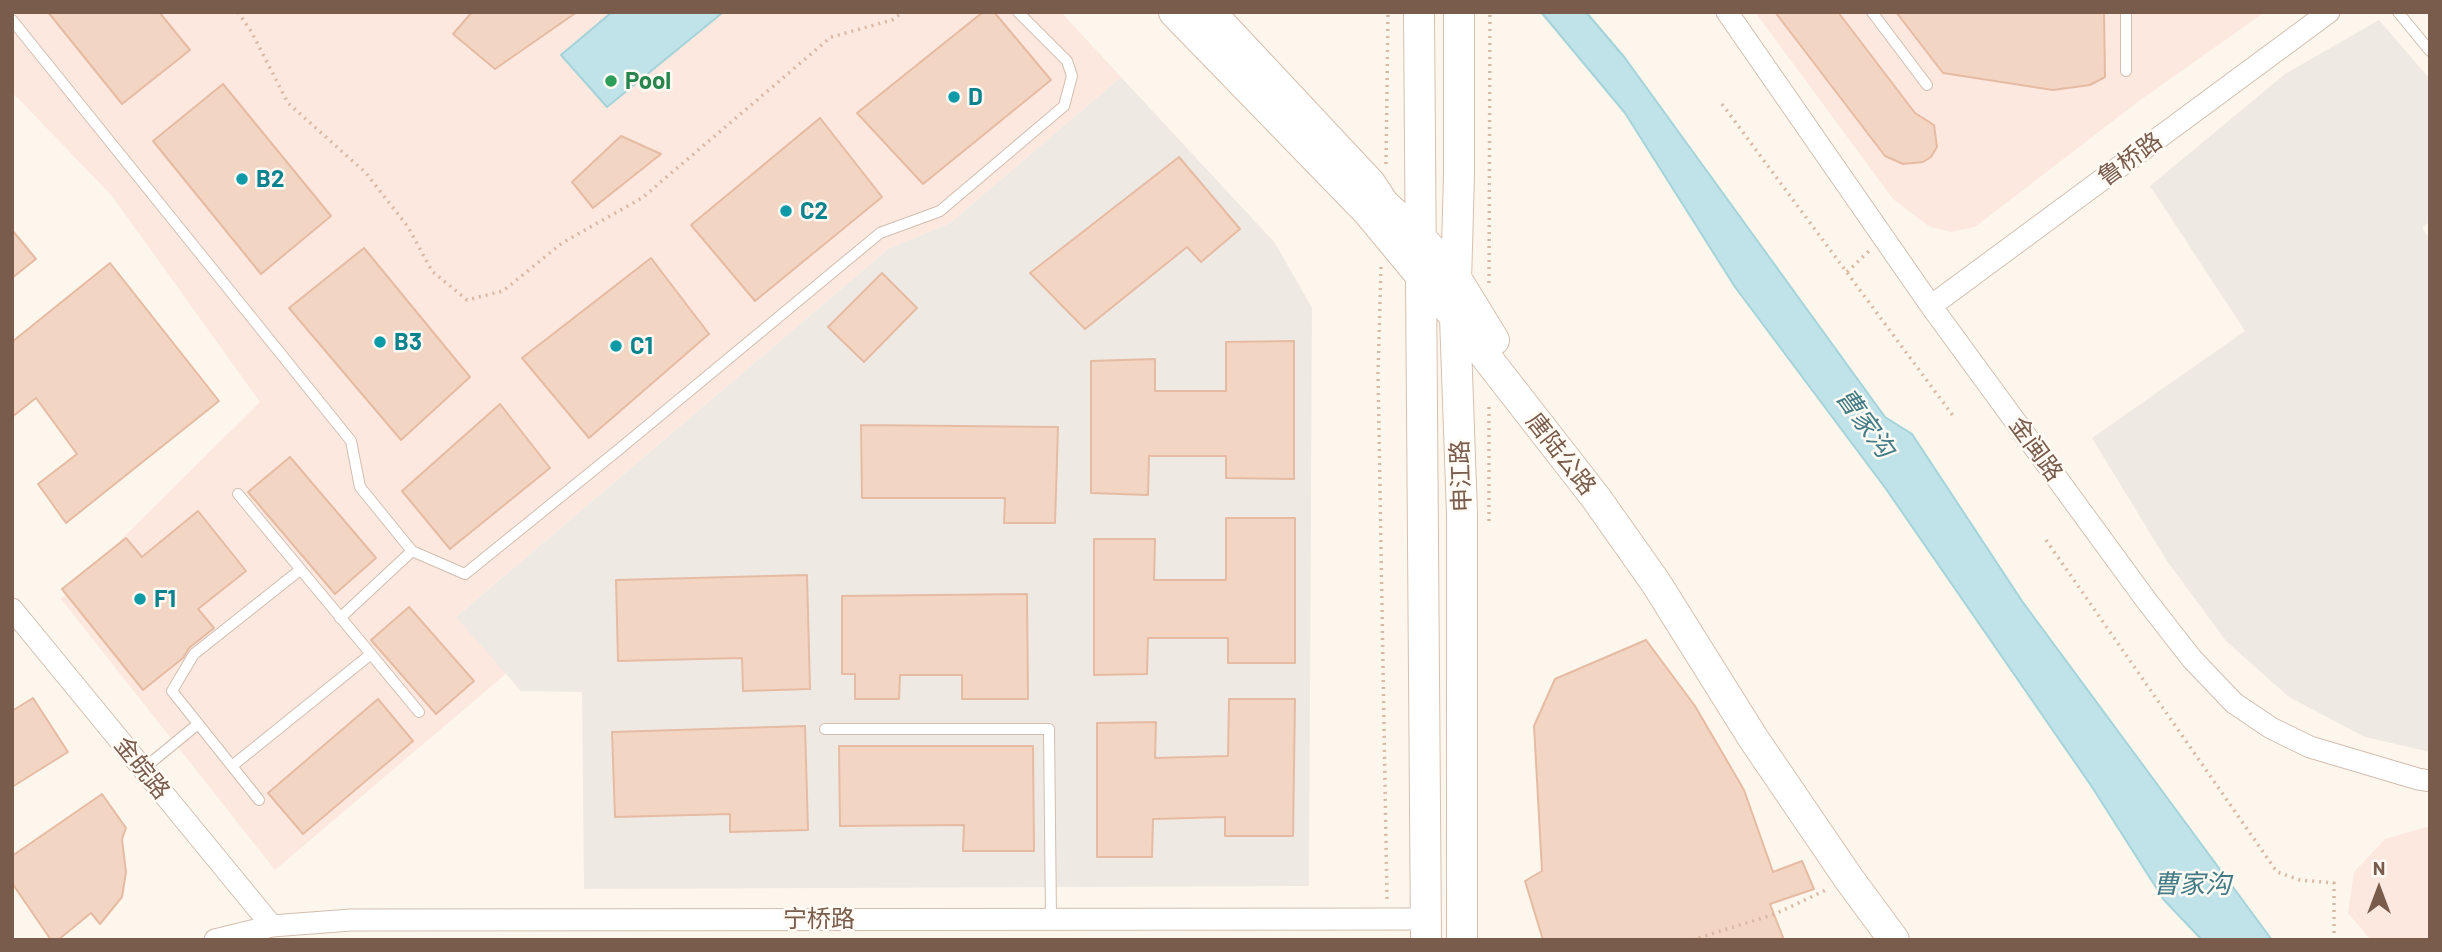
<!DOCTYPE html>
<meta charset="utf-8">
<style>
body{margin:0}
#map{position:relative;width:2442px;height:952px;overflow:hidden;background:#fdf6ec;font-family:Barlow,sans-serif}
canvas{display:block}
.frame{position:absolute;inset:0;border:14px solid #7a5c4d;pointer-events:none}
.north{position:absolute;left:2344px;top:854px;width:70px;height:70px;-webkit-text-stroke:5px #fffaf3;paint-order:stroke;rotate:0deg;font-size:19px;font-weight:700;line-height:28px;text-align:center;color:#7a5c4d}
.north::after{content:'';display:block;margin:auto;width:24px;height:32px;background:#7a5c4d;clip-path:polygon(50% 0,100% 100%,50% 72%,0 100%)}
</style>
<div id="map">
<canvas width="2442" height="952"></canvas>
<div class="frame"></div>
<div class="north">N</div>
</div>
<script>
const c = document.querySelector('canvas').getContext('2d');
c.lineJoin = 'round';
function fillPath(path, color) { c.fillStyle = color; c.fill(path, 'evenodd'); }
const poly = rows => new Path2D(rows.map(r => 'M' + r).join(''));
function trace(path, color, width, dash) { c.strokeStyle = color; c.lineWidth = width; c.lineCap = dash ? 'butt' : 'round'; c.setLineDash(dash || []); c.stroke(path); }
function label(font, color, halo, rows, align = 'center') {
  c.font = font + ' Barlow,"Noto Sans SC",sans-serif'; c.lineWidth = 5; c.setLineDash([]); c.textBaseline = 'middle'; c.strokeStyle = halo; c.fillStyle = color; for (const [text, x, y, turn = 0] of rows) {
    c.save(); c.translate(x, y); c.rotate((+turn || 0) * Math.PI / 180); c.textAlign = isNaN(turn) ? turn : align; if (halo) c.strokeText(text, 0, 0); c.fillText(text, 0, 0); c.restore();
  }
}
const commercial = poly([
 [12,12,1061,12,1121,77,950,223,888,249,457,616,507,673,275,870,61,599,260,402,112,196,12,92],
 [1755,12,2265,12,2139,101,1975,227,1951,232,1930,227,1893,199],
 [2430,826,2430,940,2371,940,2348,913,2354,872,2385,839]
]);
const industrial = poly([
 [2379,20,2430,79,2430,221,2422,228,2430,239,2430,752,2365,737,2289,697,2226,641,2167,561,2092,438,2245,331,2150,186,2285,74],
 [1121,77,1275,243,1312,308,1309,886,584,889,582,692,521,691,456,617,888,249,950,223]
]);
const water = poly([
 [612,12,721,12,722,13,607,107,561,55,612,12],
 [1541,12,1586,12,1625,58,1885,417,1912,434,2022,601,2272,940,2202,940,2164,900,2092,787,1886,489,1735,287,1625,113,1541,12]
]);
const building = poly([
 [48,12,159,12,190,50,122,104,48,12],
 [472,12,577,12,495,69,453,34,472,12],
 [983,12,994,12,1051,80,923,184,857,113,983,12],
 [1775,12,1838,12,1915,113,1934,125,1937,147,1931,157,1923,162,1903,164,1885,156,1775,12],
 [1896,12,2104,12,2105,77,2090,85,2053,90,1943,73,1896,12],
 [223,84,331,216,261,274,153,141,223,84],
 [820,118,882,197,755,301,691,225,820,118],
 [621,136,661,154,593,208,572,182,621,136],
 [1179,157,1240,229,1201,262,1187,247,1085,329,1030,273,1179,157],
 [12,230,36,259,12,278,12,230],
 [364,248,470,377,401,440,289,308,364,248],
 [651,258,709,334,589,438,522,358,651,258],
 [110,263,219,401,66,523,38,484,77,454,36,398,12,417,12,342,110,263],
 [882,273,917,308,864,362,828,327,882,273],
 [1294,341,1294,479,1226,478,1226,456,1149,456,1148,495,1091,493,1091,361,1155,359,1155,391,1226,391,1226,342,1294,341],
 [500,404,550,468,450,549,402,491,500,404],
 [861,425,1058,427,1055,523,1004,523,1005,498,862,498,861,425],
 [290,457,376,558,335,594,248,492,290,457],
 [198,511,246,571,198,609,214,628,189,648,183,658,143,690,62,589,126,538,142,557,198,511],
 [1226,518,1295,518,1295,663,1228,663,1228,638,1148,638,1147,674,1094,675,1094,539,1155,539,1154,580,1226,580,1226,518],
 [807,575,810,689,743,691,742,658,618,661,616,580,807,575],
 [1027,594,1028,699,962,699,962,675,900,675,899,699,855,699,855,674,842,674,842,596,1027,594],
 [409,607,474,681,436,714,371,640,409,607],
 [1646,640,1695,706,1744,790,1773,872,1802,861,1814,889,1770,904,1784,940,1543,940,1525,881,1542,871,1534,726,1555,679,1646,640],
 [33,698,68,752,12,787,12,711,33,698],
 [378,699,413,741,303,834,268,793,378,699],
 [1229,699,1295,699,1293,836,1225,836,1225,817,1153,819,1152,857,1097,857,1097,723,1156,722,1155,758,1228,756,1229,699],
 [805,726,808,830,730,832,730,814,615,817,612,732,805,726],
 [839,746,1033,746,1034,851,963,851,964,825,840,826,839,746],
 [102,794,126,828,122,839,126,872,122,897,100,924,91,913,58,940,51,940,12,883,12,856,102,794]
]);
const path = poly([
 [238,12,251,31,288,103,366,173,408,227,432,271,467,300,503,291,562,243,642,198,831,37,892,20,903,12],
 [1722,104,1954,417],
 [1386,164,1388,12],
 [1381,267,1378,373,1387,899],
 [1847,272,1869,251],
 [1489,283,1490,12],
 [1489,521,1489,403],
 [2046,540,2277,872,2300,880,2334,883,2334,940],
 [1692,940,1775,914,1828,889]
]);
const lane = poly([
 [1872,12,1927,85],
 [2126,12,2126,71],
 [2398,12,2430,51],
 [12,20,351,441,360,487,412,551,465,574,617,451,880,233,940,211,1064,106,1072,76,1067,61,1018,12],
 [238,494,419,712],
 [340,618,412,551],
 [825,729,1049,729,1051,919],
 [232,766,371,654],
 [143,769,198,724],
 [259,800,172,691,194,654,300,570]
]);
const street = poly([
 [1727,12,1931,306,2146,600,2192,659,2234,703,2271,728,2310,747,2418,779,2430,781],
 [1931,306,2329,12],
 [12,609,272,926],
 [215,940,272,926,351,920,1426,919]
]);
const secondary = poly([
 [1174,12,1368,212,1455,317,1596,498,1656,583,1753,738,1849,879,1894,940],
 [1210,12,1370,183,1384,204,1421,238,1456,278,1494,340],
 [1419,12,1426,940],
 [1459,12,1459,175,1455,317,1462,514,1462,940]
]);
const markers = [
 [611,81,7,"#2e9e5b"],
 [954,97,7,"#0f9aa8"],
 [242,179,7,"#0f9aa8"],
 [786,211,7,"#0f9aa8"],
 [380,342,7,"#0f9aa8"],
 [616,346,7,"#0f9aa8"],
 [140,599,7,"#0f9aa8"]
];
const leisureNames = [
 ["Pool",625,81]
];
const cultureNames = [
 ["D",968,97],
 ["B2",256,179],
 ["C2",800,211],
 ["B3",394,342],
 ["C1",630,346],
 ["F1",154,599]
];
const streetNames = [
 ["鲁桥路",2130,159,-36],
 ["金闽路",2036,449,54],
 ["唐陆公路",1561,454,52],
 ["申江路",1461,476,-92],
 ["金皖路",142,768,51],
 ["宁桥路",819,919]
];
const waterNames = [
 ["曹家沟",1865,423,54],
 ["曹家沟",2192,884]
];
fillPath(commercial, '#fde8e0');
fillPath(industrial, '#efe9e4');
fillPath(water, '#bfe3e8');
trace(water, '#a5d3da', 2);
fillPath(building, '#f3d5c3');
trace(building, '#e6bba3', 2);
trace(lane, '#d1beb0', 12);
trace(street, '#d1beb0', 23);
trace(secondary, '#d6c0b0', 32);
trace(path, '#d9b8a5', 3.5, [2, 5]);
trace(lane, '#fff', 10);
trace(street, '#fff', 21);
trace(secondary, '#fff', 30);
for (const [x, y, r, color] of markers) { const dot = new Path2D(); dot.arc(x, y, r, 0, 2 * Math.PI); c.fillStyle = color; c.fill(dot); trace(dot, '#fffaf3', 2.5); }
label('bold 24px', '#27864d', '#fffaf3', leisureNames, 'left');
label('bold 24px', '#0d838f', '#fffaf3', cultureNames, 'left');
label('24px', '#7a5c4d', '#fffaf3', streetNames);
label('italic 26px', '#437c86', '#fffaf3', waterNames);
</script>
